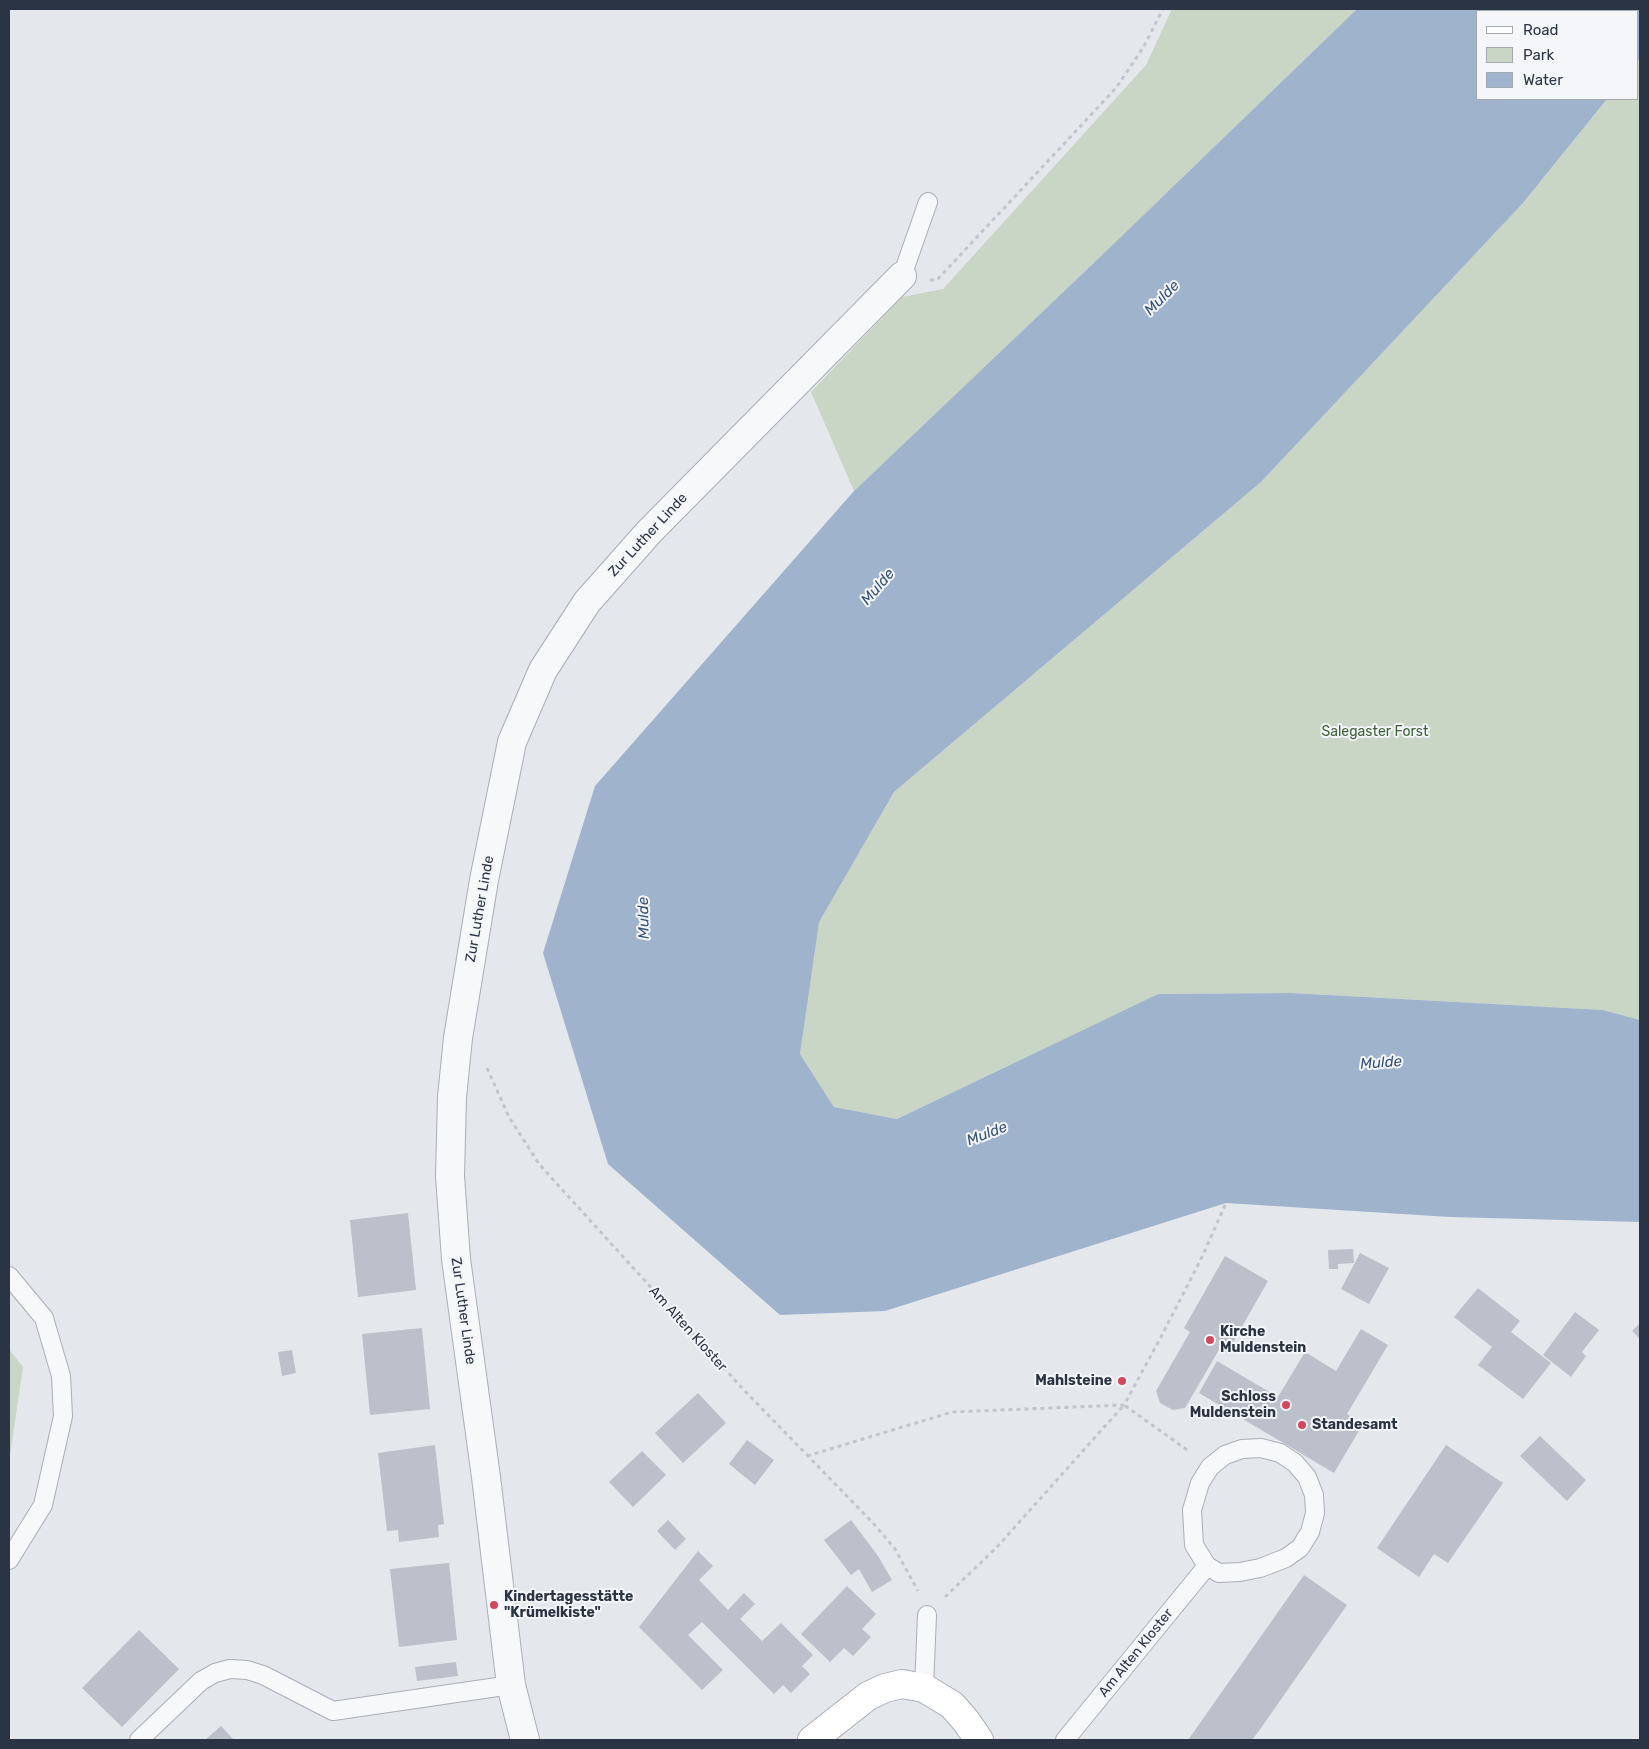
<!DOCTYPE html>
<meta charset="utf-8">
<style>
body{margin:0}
#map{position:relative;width:1649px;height:1749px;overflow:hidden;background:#e4e7ec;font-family:Rubik,sans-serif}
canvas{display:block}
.frame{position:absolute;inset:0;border:10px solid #2b3445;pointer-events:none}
.legend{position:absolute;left:1476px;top:10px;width:162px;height:90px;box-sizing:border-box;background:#f4f6f9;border:1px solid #a4a8b1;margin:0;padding:6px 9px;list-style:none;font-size:15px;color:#2b3445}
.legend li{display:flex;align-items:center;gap:10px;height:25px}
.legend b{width:25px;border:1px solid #a4a8b1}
</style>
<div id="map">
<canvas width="1649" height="1749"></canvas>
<div class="frame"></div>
<ul class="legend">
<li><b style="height:6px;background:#fff"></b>Road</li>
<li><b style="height:14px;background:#c9d6c5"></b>Park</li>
<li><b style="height:14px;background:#9fb4cc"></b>Water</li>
</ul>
</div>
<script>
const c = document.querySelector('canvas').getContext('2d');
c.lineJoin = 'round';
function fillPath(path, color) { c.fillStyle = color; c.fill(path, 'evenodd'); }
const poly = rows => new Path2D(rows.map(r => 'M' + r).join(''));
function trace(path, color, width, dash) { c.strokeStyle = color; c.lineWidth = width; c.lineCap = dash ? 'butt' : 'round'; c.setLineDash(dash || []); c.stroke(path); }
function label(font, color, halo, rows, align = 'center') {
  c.font = font + ' Rubik,sans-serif'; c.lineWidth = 4; c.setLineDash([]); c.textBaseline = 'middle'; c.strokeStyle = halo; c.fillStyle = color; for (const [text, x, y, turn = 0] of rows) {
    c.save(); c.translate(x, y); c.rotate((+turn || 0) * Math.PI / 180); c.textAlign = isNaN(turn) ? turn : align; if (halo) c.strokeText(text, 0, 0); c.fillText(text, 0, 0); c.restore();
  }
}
const green = poly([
 [1172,9,1357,9,1100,257,854,491,811,392,902,297,943,289,1146,65],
 [1640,58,1640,1020,1603,1010,1291,993,1158,994,897,1119,834,1107,800,1054,818,922,894,792,1261,482,1523,203,1607,99,1638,99,1638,61],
 [9,1349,23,1367,9,1462]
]);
const water = poly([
 [1357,9,1640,9,1640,58,1638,61,1638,11,1478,11,1478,99,1607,99,1523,203,1261,482,894,792,819,922,800,1054,834,1107,897,1119,1158,994,1291,993,1603,1010,1640,1020,1640,1222,1450,1217,1226,1203,885,1311,780,1315,608,1164,543,953,595,786,854,491,1100,257]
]);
const building = poly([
 [408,1213,416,1290,358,1297,350,1220],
 [1353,1249,1354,1263,1338,1264,1338,1269,1329,1269,1328,1250],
 [1360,1253,1389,1268,1369,1304,1341,1289],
 [1225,1256,1268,1281,1227,1353,1220,1348,1185,1408,1173,1410,1160,1403,1156,1391,1190,1332,1184,1328],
 [1478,1288,1520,1321,1511,1332,1551,1363,1523,1399,1478,1365,1492,1347,1454,1317],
 [1575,1312,1599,1330,1582,1352,1586,1356,1571,1377,1543,1355],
 [1640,1323,1640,1339,1632,1331],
 [422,1328,430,1409,370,1415,362,1334],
 [1361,1329,1388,1345,1347,1414,1363,1424,1334,1473,1199,1393,1217,1361,1278,1397,1305,1352,1336,1371],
 [292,1350,296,1373,282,1376,278,1352],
 [698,1393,726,1423,683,1463,655,1433],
 [1540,1436,1586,1480,1567,1501,1520,1456],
 [747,1440,774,1460,755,1485,729,1464],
 [435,1445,444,1524,438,1525,439,1537,399,1542,398,1530,387,1531,378,1453],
 [1446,1445,1503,1483,1448,1563,1434,1554,1419,1577,1377,1548],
 [642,1451,666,1475,633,1507,609,1482],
 [668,1520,686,1539,675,1550,657,1531],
 [851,1520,878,1556,892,1580,872,1592,859,1569,851,1575,824,1540],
 [698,1551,713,1566,699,1580,728,1610,744,1593,755,1604,740,1619,762,1641,781,1623,813,1655,802,1666,810,1674,791,1693,783,1685,774,1694,702,1622,688,1635,723,1670,702,1690,639,1627],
 [449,1563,457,1640,399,1647,390,1569],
 [1304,1575,1347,1605,1261,1728,1252,1740,1188,1740],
 [847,1586,876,1614,862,1629,871,1637,853,1656,844,1648,830,1662,801,1634],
 [139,1630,179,1669,122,1727,82,1688],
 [456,1662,458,1676,417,1681,415,1667],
 [221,1726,234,1740,205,1740]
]);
const path = poly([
 [930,280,937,280,1116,88,1143,48,1163,9],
 [487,1068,509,1117,539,1164,743,1389,873,1523,895,1549,918,1591],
 [807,1456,952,1412,1124,1405,1161,1337,1202,1257,1226,1203],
 [945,1597,997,1547,1124,1405,1190,1452]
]);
const service = poly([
 [902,276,928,202],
 [9,1276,44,1318,61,1376,63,1416,43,1505,9,1560],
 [1261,1448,1280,1453,1295,1463,1307,1477,1314,1495,1315,1513,1310,1532,1300,1548,1286,1558,1260,1568,1240,1572,1219,1573,1207,1566,1194,1545,1192,1510,1200,1483,1210,1467,1225,1455,1242,1449,1261,1448],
 [924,1688,927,1615],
 [139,1740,201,1681,215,1673,230,1669,247,1670,263,1675,333,1711,511,1685],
 [1065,1740,1207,1566]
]);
const minor = poly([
 [525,1740,511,1685,486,1477,456,1259,450,1176,452,1097,458,1038,484,880,512,742,543,670,587,602,649,532,902,276]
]);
const secondary = poly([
 [812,1740,868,1696,885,1688,902,1684,924,1688,952,1705,966,1721,979,1740]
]);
const markers = [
 [1210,1340,5,"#d1495b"],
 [1122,1381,5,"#d1495b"],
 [1286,1405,5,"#d1495b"],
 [1302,1425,5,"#d1495b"],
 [494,1605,5,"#d1495b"]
];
const streetNames = [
 ["Zur Luther Linde",648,535,-47],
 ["Zur Luther Linde",480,909,-80],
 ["Zur Luther Linde",463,1311,82],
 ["Am Alten Kloster",688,1329,48],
 ["Am Alten Kloster",1136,1653,-51]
];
const parkNames = [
 ["Salegaster Forst",1375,732]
];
const poiNames = [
 ["Kirche",1220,1332],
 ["Muldenstein",1220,1348],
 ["Mahlsteine",1112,1381,"right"],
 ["Schloss",1276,1397,"right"],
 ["Muldenstein",1276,1413,"right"],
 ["Standesamt",1312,1425],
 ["Kindertagesstätte",504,1597],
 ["\"Krümelkiste\"",504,1613]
];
const waterNames = [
 ["Mulde",1162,298,-45],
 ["Mulde",878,587,-49],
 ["Mulde",644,918,-91],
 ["Mulde",1381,1063,-4],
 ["Mulde",987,1134,-21]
];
fillPath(green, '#c9d6c5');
fillPath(water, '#9fb4cc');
fillPath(building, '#bbc0ca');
trace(service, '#a9aeb7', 20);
trace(minor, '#a9aeb7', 30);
trace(secondary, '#a9aeb7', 30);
trace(path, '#c2c5cb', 3, [4, 4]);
trace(service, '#f7f8fa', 18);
trace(minor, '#f7f8fa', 28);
trace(secondary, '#fff', 28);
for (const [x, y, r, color] of markers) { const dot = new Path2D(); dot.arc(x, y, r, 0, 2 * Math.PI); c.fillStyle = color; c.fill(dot); trace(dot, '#f4f6f9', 2); }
label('14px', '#2b3445', '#f4f6f9', streetNames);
label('14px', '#3f6138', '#f4f6f9', parkNames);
label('bold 14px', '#2b3445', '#f4f6f9', poiNames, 'left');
label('italic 15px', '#34527a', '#f4f6f9', waterNames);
</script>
